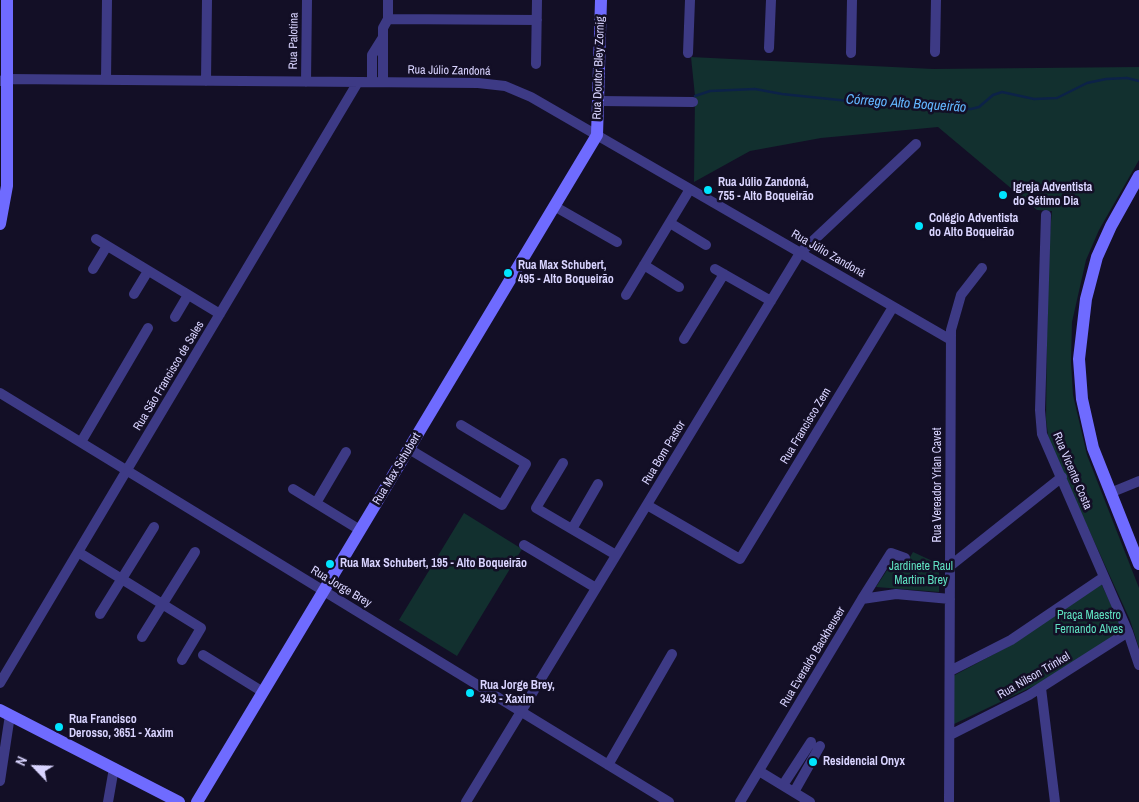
<!DOCTYPE html>
<meta charset="utf-8">
<style>
body{margin:0}
#map{position:relative;width:1139px;height:802px;overflow:hidden;background:#130f26;font-family:"Archivo Narrow",sans-serif}
canvas{display:block}
.north{position:absolute;left:10px;top:742px;width:50px;height:50px;-webkit-text-stroke:4px #130f26;paint-order:stroke;rotate:294deg;font-size:14px;font-weight:700;line-height:20px;text-align:center;color:#d9d4ff}
.north::after{content:'';display:block;margin:auto;width:18px;height:22px;background:#d9d4ff;clip-path:polygon(50% 0,100% 100%,50% 72%,0 100%)}
</style>
<div id="map">
<canvas width="1139" height="802"></canvas>
<div class="north">N</div>
</div>
<script>
const c = document.querySelector('canvas').getContext('2d');
c.lineJoin = 'round';
function fillPath(path, color) { c.fillStyle = color; c.fill(path, 'evenodd'); }
const poly = rows => new Path2D(rows.map(r => 'M' + r).join(''));
function trace(path, color, width, dash) { c.strokeStyle = color; c.lineWidth = width; c.lineCap = dash ? 'butt' : 'round'; c.setLineDash(dash || []); c.stroke(path); }
function label(font, color, halo, rows, align = 'center') {
  c.font = font + ' "Archivo Narrow",sans-serif'; c.lineWidth = 5; c.setLineDash([]); c.textBaseline = 'middle'; c.strokeStyle = halo; c.fillStyle = color; for (const [text, x, y, turn = 0] of rows) {
    c.save(); c.translate(x, y); c.rotate((+turn || 0) * Math.PI / 180); c.textAlign = isNaN(turn) ? turn : align; if (halo) c.strokeText(text, 0, 0); c.fillText(text, 0, 0); c.restore();
  }
}
const green = poly([
 [691,57,933,69,1139,67,1139,160,1099,230,1086,260,1072,322,1071,362,1073,395,1087,455,1139,588,1139,648,1130,620,1052,449,1048,435,1046,419,1048,254,1052,211,1037,210,938,127,821,138,750,151,694,182,695,96],
 [464,513,522,549,457,656,399,620],
 [913,552,939,564,939,592,876,587,893,561,906,564],
 [1101,583,1123,631,1038,684,952,725,953,676,1013,644]
]);
const stream = poly([
 [695,96,710,91,755,89,782,94,868,103,971,109,979,107,993,95,1002,92,1034,99,1057,98,1087,83,1106,79,1127,78,1139,81]
]);
const street = poly([
 [388,19,537,20],
 [769,48,771,0],
 [935,52,936,0],
 [688,53,690,0],
 [851,53,852,0],
 [536,64,537,0],
 [106,80,107,0],
 [0,81,7,79,478,83,505,86,531,97,951,340],
 [206,81,207,0],
 [306,82,307,0],
 [372,82,372,55,382,39],
 [383,82,383,28,388,19,388,0],
 [599,101,693,102],
 [554,206,617,242],
 [1046,215,1040,410,1042,434,1128,632,1139,665],
 [670,223,706,245],
 [96,239,220,314],
 [644,265,679,287],
 [93,269,107,246],
 [715,269,771,301],
 [134,294,148,271],
 [626,295,690,189],
 [175,317,188,295],
 [684,339,724,274],
 [0,393,669,802],
 [81,442,148,328],
 [409,449,502,505,526,464,461,425],
 [563,463,536,508,616,555],
 [293,489,360,530],
 [1110,493,1139,481],
 [316,503,346,452],
 [647,505,740,559,893,307],
 [572,529,598,484],
 [524,545,596,588],
 [78,552,201,628,182,660],
 [950,566,1062,477],
 [862,599,891,553,905,558],
 [100,614,154,527],
 [142,637,195,552],
 [203,655,263,692],
 [950,671,1011,640,1104,577],
 [0,683,358,82],
 [1041,688,1055,802],
 [950,735,1029,695,1128,632],
 [608,765,672,654],
 [759,771,810,802],
 [0,781,10,715],
 [783,785,811,742],
 [794,792,820,746],
 [108,802,114,768],
 [466,802,800,253,916,144],
 [740,802,862,599,896,594,950,599],
 [949,802,951,330,961,295,982,268]
]);
const secondary = poly([
 [1139,176,1111,226,1097,257,1086,299,1079,359,1082,399,1093,448,1139,564],
 [0,224,7,186,7,0],
 [0,710,179,802],
 [197,802,597,135,601,0]
]);
const markers = [
 [708,190,5,"#00e5ff"],
 [1003,195,5,"#00e5ff"],
 [919,226,5,"#00e5ff"],
 [508,273,5,"#00e5ff"],
 [330,564,5,"#00e5ff"],
 [470,693,5,"#00e5ff"],
 [59,727,5,"#00e5ff"],
 [813,762,5,"#00e5ff"]
];
const streetNames = [
 ["Rua Palotina",294,41,-89],
 ["Rua Doutor Bley Zornig",599,68,-88],
 ["Rua Júlio Zandoná",449,71,1],
 ["Rua Júlio Zandoná",828,254,30],
 ["Rua São Francisco de Sales",169,376,-59],
 ["Rua Francisco Zem",806,426,-59],
 ["Rua Bom Pastor",664,453,-59],
 ["Rua Max Schubert",397,469,-59],
 ["Rua Vicente Costa",1072,471,67],
 ["Rua Vereador Yrlan Cavet",938,485,-90],
 ["Rua Jorge Brey",341,587,31],
 ["Rua Everaldo Backheuser",813,657,-59],
 ["Rua Nilson Trinkel",1034,676,-30]
];
const poiNames = [
 ["Rua Júlio Zandoná,",718,183],
 ["755 - Alto Boqueirão",718,197],
 ["Igreja Adventista",1013,188],
 ["do Sétimo Dia",1013,202],
 ["Colégio Adventista",929,219],
 ["do Alto Boqueirão",929,233],
 ["Rua Max Schubert,",518,266],
 ["495 - Alto Boqueirão",518,280],
 ["Rua Max Schubert, 195 - Alto Boqueirão",340,564],
 ["Rua Jorge Brey,",480,686],
 ["343 - Xaxim",480,700],
 ["Rua Francisco",69,720],
 ["Derosso, 3651 - Xaxim",69,734],
 ["Residencial Onyx",823,762]
];
const parkNames = [
 ["Jardinete Raul",921,567],
 ["Martim Brey",921,581],
 ["Praça Maestro",1089,616],
 ["Fernando Alves",1089,630]
];
const waterNames = [
 ["Córrego Alto Boqueirão",906,104,4]
];
fillPath(green, '#12302f');
trace(stream, '#0c2248', 2.5);
trace(street, '#3d3a85', 10);
trace(secondary, '#6f6bff', 12);
for (const [x, y, r, color] of markers) { const dot = new Path2D(); dot.arc(x, y, r, 0, 2 * Math.PI); c.fillStyle = color; c.fill(dot); trace(dot, '#130f26', 2); }
label('12px', '#d9d4ff', '#130f26', streetNames);
label('bold 12px', '#d9d4ff', '#130f26', poiNames, 'left');
label('12px', '#5fe0c0', '#130f26', parkNames);
label('italic 14px', '#62b6ff', '#130f26', waterNames);
</script>
